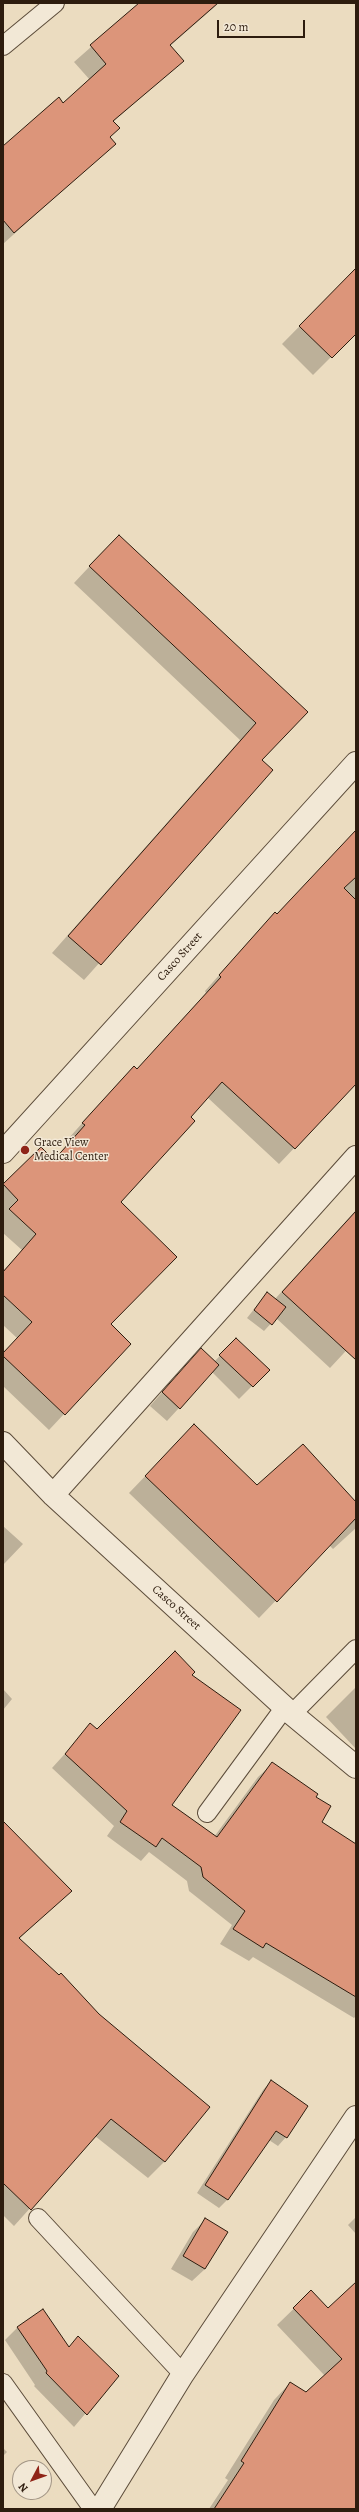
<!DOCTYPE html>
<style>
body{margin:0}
#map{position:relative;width:359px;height:2512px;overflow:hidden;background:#ebdcc0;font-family:Alegreya,serif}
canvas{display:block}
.frame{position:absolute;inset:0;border:4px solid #2d1c0e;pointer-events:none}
.north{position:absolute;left:12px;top:2460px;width:40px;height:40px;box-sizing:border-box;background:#f2e8d6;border:1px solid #a39686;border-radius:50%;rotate:229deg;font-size:11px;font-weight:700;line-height:16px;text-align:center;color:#2d1c0e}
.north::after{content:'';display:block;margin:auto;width:14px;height:18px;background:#8f2418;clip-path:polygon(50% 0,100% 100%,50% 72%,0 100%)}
.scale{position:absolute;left:217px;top:20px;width:88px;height:18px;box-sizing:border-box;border:2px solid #2d1c0e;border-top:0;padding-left:5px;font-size:12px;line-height:14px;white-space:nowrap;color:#2d1c0e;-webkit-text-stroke:3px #f2e8d6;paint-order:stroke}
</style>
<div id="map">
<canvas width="359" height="2512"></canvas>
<div class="frame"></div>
<div class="north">N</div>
<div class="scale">20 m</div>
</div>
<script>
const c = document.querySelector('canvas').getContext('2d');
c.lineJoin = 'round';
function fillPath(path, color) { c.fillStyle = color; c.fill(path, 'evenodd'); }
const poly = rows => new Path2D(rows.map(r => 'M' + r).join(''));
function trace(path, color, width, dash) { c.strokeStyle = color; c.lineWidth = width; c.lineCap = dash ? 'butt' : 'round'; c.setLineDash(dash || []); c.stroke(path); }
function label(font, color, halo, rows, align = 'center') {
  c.font = font + ' Alegreya,serif'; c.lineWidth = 3; c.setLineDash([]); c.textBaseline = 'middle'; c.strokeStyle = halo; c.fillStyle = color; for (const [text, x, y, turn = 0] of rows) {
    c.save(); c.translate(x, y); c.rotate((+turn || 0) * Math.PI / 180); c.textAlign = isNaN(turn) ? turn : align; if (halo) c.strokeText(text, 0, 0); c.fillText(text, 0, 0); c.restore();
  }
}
const shadow = poly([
 [141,3,219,3,170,46,182,61,113,122,109,137,114,144,3,244,3,147,63,104,90,80,74,62],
 [356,269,356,332,313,375,282,344],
 [103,552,306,712,261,760,272,770,84,980,52,953,240,740,74,583],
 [356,832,356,1083,279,1164,207,1097,120,1202,109,1325,64,1414,49,1430,3,1386,3,1353,17,1338,3,1325,3,1271,22,1250,3,1233,3,1186,41,1149,53,1161,71,1142,68,1139,119,1082,134,1067,137,1069,206,993,205,991,260,929,277,915],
 [356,1210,356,1340,330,1368,276,1318,264,1331,247,1318,267,1293,275,1299],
 [236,1339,268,1370,239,1399,212,1372,167,1421,150,1406,189,1362,214,1362],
 [177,1443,257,1486,356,1504,356,1528,333,1549,329,1545,259,1618,129,1493],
 [3,1526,23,1544,3,1565],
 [190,1675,171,1805,214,1837,258,1777,272,1764,315,1797,320,1822,356,1845,356,2016,354,2018,253,1957,249,1961,220,1944,232,1925,189,1891,187,1881,149,1852,141,1861,107,1836,114,1826,52,1768,91,1725,97,1730],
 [356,1687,356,1749,326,1717],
 [3,1689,12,1699,3,1710],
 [3,1823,70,1891,19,1939,98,2015,208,2107,164,2162,148,2178,95,2136,14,2226,3,2215],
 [271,2081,286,2137,278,2146,269,2140,228,2199,219,2208,197,2193,263,2090],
 [356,2217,356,2234,348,2225],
 [205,2220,205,2269,192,2281,171,2269,193,2232],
 [356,2283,356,2509,209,2509,228,2480,225,2478,274,2400,290,2383,306,2393,325,2376,277,2325,311,2292,328,2310],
 [42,2311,68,2348,78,2338,117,2376,74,2427,34,2386,35,2385,5,2340,17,2328],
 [3,2448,7,2452,3,2456]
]);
const building = poly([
 [139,3,218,3,170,45,184,61,113,121,120,128,110,137,116,144,14,233,3,220,3,146,59,97,63,103,106,64,90,45,139,3],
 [356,268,356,334,332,358,299,326,356,268],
 [119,535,308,712,262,760,273,770,101,965,68,936,256,723,89,566,119,535],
 [356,830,356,877,344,888,356,900,356,1084,295,1149,222,1082,191,1117,195,1121,121,1202,177,1257,111,1324,131,1344,65,1415,3,1356,3,1353,32,1322,3,1295,3,1272,36,1234,9,1209,18,1200,3,1184,41,1147,54,1160,85,1125,82,1123,134,1066,137,1069,221,977,219,975,275,912,277,914,356,830],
 [356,1211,356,1360,282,1292,356,1211],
 [267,1292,286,1307,272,1325,254,1310,267,1292],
 [236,1338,270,1370,253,1387,219,1355,236,1338],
 [201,1348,219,1365,180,1409,162,1392,201,1348],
 [194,1424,257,1485,303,1444,356,1502,356,1518,277,1602,145,1476,194,1424],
 [175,1651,195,1672,192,1675,241,1710,172,1805,217,1837,272,1762,318,1794,316,1797,331,1806,322,1822,356,1844,356,1997,266,1943,263,1948,233,1929,245,1911,203,1877,201,1867,162,1838,156,1847,120,1822,127,1811,65,1754,90,1723,97,1729,175,1651],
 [3,1821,72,1891,19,1938,59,1975,61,1973,99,2014,210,2107,165,2162,111,2119,31,2210,3,2183,3,1821],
 [271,2080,308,2106,287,2138,276,2131,228,2200,205,2185,271,2080],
 [205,2218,228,2232,205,2269,183,2256,205,2218],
 [356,2282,356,2509,214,2509,244,2463,241,2461,290,2382,306,2392,342,2359,293,2308,311,2290,328,2308,356,2282],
 [43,2309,69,2347,78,2336,119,2376,87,2415,46,2373,47,2371,17,2327,43,2309]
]);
const lane = poly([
 [3,46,55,3],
 [292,1714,356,1649],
 [207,1813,285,1707],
 [38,2218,183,2374],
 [3,2383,93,2509]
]);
const street = poly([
 [3,1152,356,763],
 [3,1443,53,1495,292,1714,356,1767],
 [53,1495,356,1157],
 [100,2509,183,2374,356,2117]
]);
const markers = [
 [25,1150,5,"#8f2418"]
];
const streetNames = [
 ["Casco Street",180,957,-48],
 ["Casco Street",176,1608,42]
];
const poiNames = [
 ["Grace View",34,1143],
 ["Medical Center",34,1157]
];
fillPath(shadow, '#0003');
fillPath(building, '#dc957a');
trace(building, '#2d1c0e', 1);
trace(lane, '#5c4c3a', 20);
trace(street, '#5c4c3a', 24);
trace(lane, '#f2e8d6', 18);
trace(street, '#f2e8d6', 22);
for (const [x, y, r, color] of markers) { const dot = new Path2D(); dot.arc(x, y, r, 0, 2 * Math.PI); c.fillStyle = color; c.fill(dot); trace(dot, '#f2e8d6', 1.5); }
label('12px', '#2d1c0e', '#f2e8d6', streetNames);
label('12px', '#2d1c0e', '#f2e8d6', poiNames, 'left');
</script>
